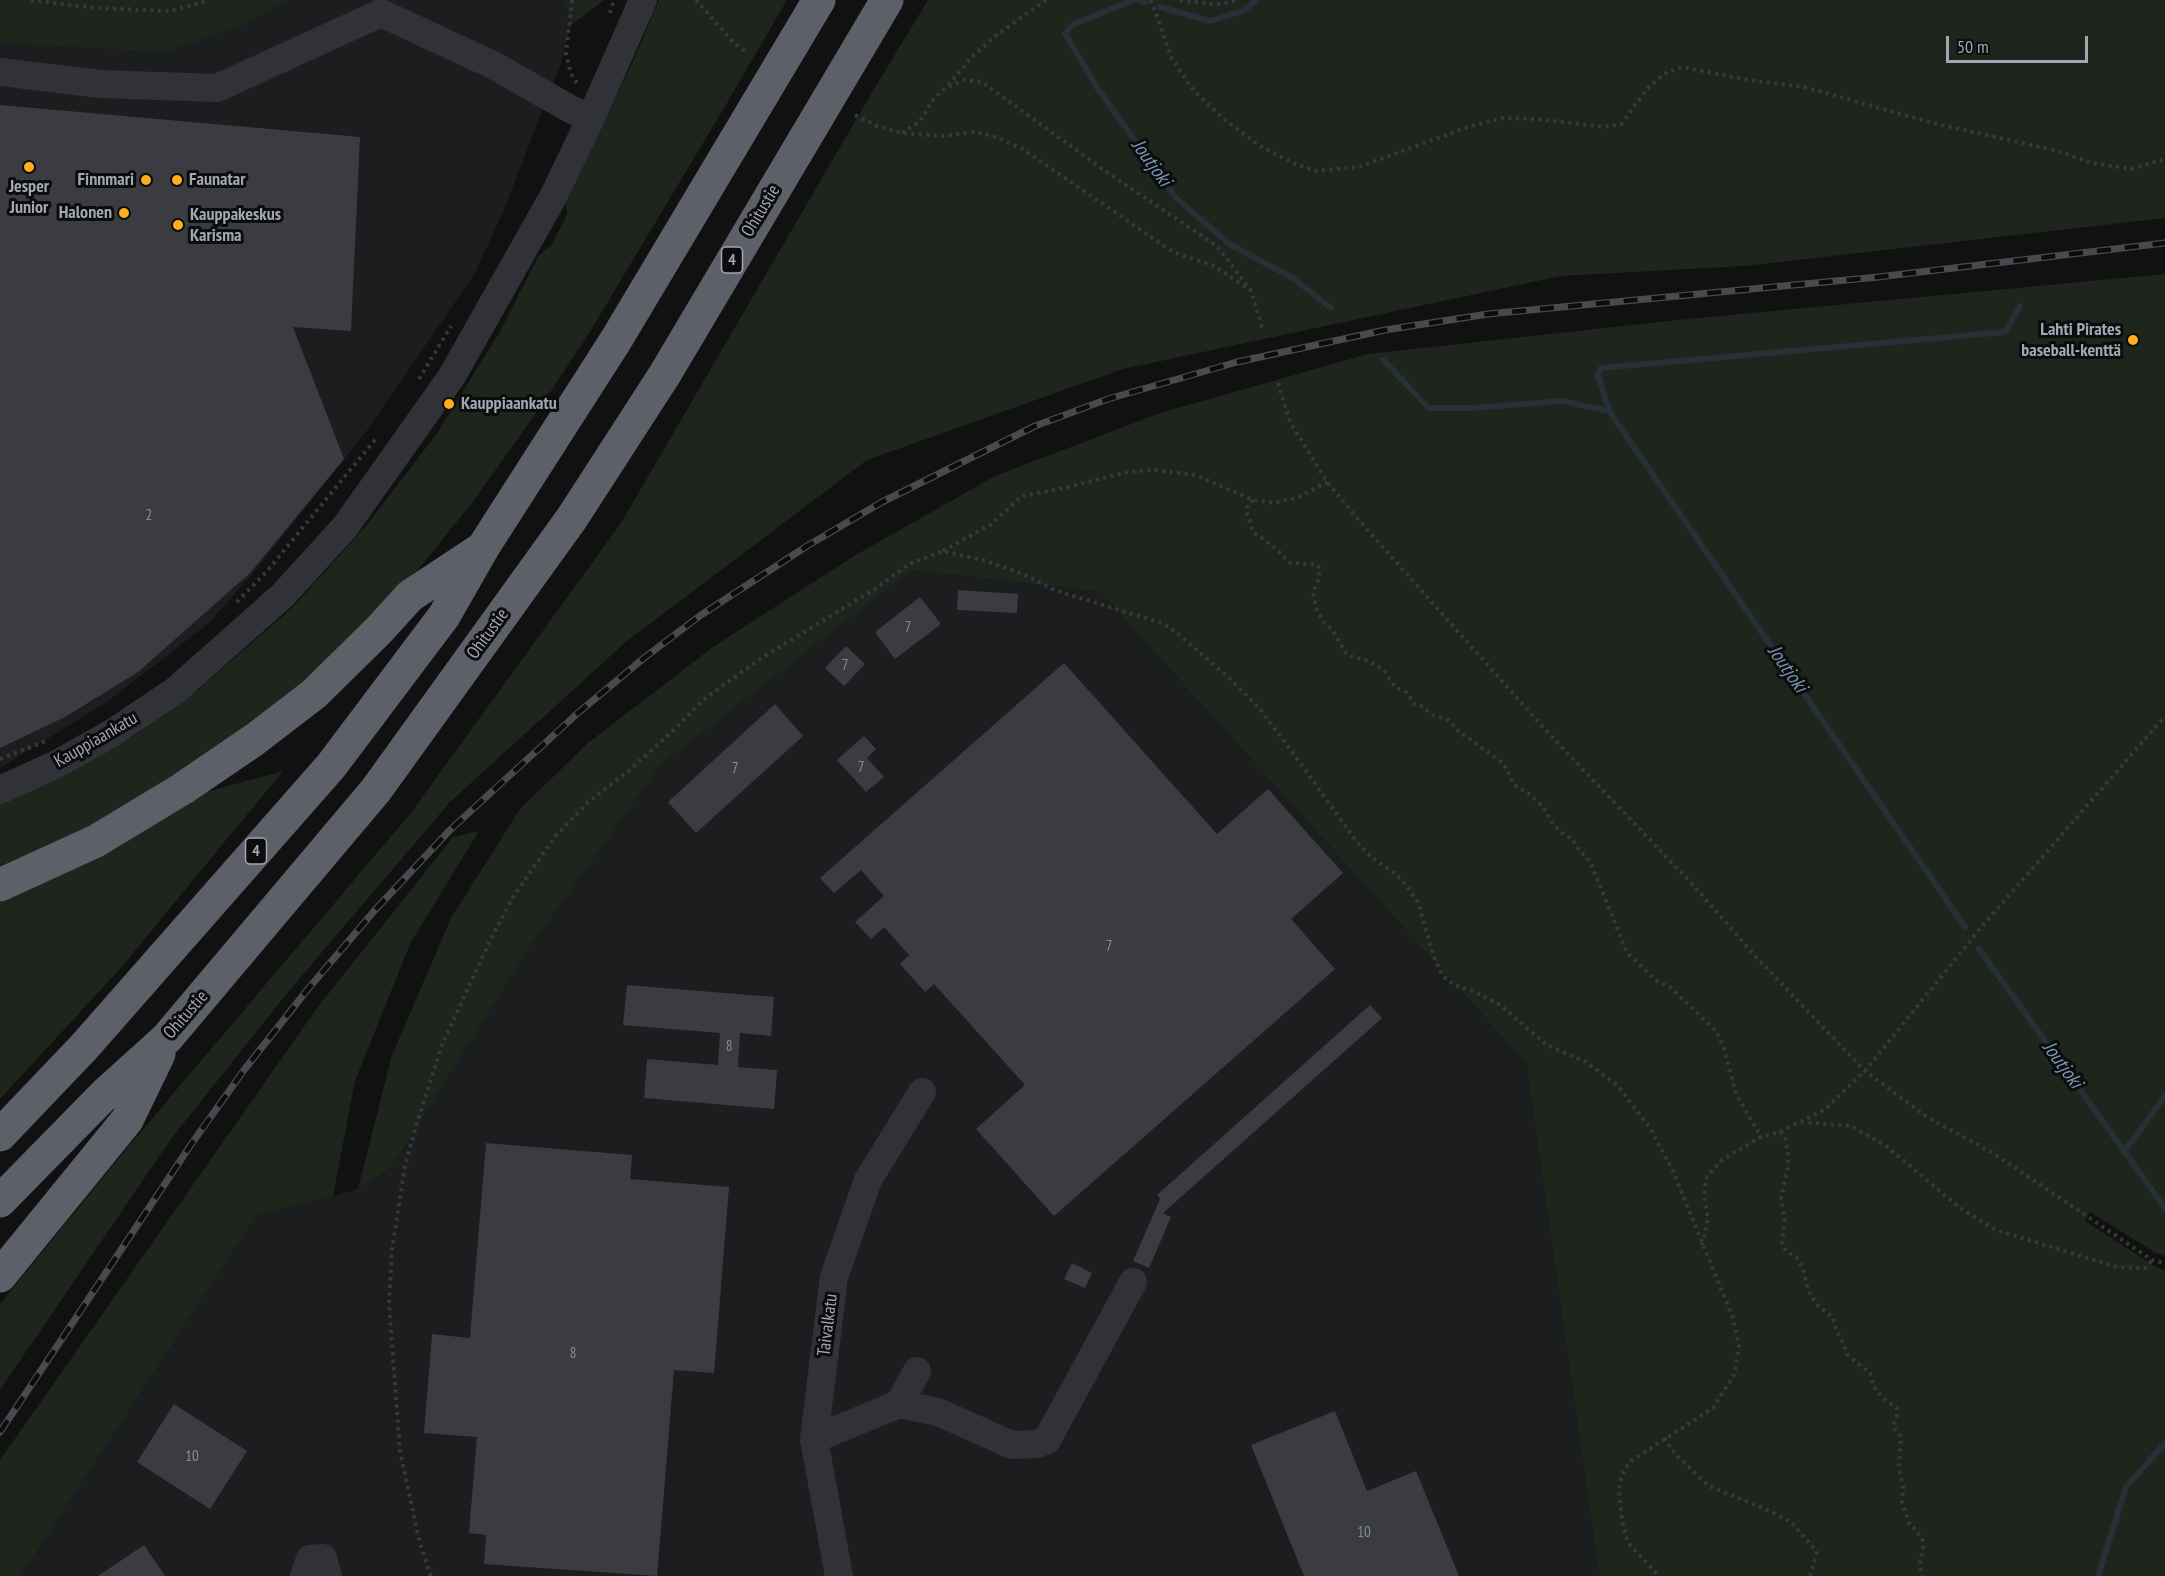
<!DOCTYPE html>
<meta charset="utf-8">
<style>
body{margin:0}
#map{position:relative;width:2165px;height:1576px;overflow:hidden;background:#111112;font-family:"PT Sans Narrow",sans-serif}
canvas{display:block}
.scale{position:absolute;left:1946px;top:36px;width:142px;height:27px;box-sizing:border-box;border:3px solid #a1a7b4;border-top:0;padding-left:8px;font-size:18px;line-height:21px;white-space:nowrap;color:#a1a7b4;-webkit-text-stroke:4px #0c0c0d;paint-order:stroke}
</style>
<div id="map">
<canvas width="2165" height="1576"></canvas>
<div class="scale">50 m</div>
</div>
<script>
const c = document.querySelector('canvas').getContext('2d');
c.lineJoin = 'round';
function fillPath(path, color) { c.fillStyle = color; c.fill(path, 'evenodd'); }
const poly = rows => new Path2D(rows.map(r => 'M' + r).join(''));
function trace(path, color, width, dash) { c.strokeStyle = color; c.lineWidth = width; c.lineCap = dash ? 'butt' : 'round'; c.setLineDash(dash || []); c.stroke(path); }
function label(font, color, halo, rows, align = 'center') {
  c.font = font + ' "PT Sans Narrow",sans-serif'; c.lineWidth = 6; c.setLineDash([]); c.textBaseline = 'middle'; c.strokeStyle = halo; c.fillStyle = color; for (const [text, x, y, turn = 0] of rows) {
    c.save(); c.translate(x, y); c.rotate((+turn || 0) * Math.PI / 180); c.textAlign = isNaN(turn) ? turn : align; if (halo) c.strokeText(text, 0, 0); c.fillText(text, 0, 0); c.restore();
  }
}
const built = poly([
 [290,0,563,0,571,25,561,63,503,212,475,273,369,428,255,571,209,623,107,702,0,768,0,41,4,43,244,25],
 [911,570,1100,592,1526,1063,1599,1576,21,1576,256,1216,358,1189,391,1168,529,948,671,740]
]);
const green = poly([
 [0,0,290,0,244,25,165,52,4,43,0,41],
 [563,0,605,0,571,25],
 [659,0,787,0,727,103,588,335,539,409,472,503,417,571,369,622,304,683,242,733,96,825,0,869,0,803,132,737,198,690,292,608,366,526,438,432,499,333,539,255,551,246,567,215,566,202,634,59],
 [928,0,2165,0,2165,218,1745,266,1561,276,1123,369,867,460,627,641,450,802,289,991,171,1139,0,1390,0,1304,128,1147,410,814,621,523,868,99],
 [2165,274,2165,1256,2156,1253,2090,1212,2085,1221,2156,1267,2165,1270,2165,1576,1599,1576,1526,1063,1100,592,911,570,659,766,529,948,391,1168,358,1189,392,1055,451,918,520,809,588,743,713,647,854,556,995,476,1160,413,1368,354,1677,320],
 [283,771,119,970,0,1099,0,897,206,792],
 [479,831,410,944,355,1081,333,1196,256,1216,21,1576,0,1576,0,1460,317,1008,453,837]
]);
const stream = poly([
 [1133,0,1074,24,1065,33,1096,86,1176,198,1231,245,1293,278,1331,308],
 [1139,0,1145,2],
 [1160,7,1210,21,1243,11,1256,0],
 [1383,360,1429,408,1472,408,1562,401,1609,411],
 [1965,927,1609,411,1598,375,1601,368,2005,332,2020,306],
 [1979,949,2165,1208],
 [2124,1152,2165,1096],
 [2098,1576,2126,1487,2165,1443]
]);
const building = poly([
 [0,105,360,137,351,331,293,327,344,459,250,573,138,672,65,717,0,748],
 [958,590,1018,594,1017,613,957,610],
 [920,597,941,624,895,659,875,632],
 [846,646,865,664,844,686,825,668],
 [1064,663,1217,834,1268,789,1343,873,1291,919,1335,969,1054,1216,976,1129,1025,1085,934,984,925,992,900,964,909,955,884,927,871,939,855,922,884,896,861,870,834,893,820,878],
 [775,704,803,736,696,833,668,802],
 [864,736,876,749,867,758,884,777,866,792,837,760],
 [627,985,774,997,771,1036,740,1033,738,1067,777,1070,774,1109,644,1098,647,1059,718,1065,720,1033,623,1025],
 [1370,1005,1382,1018,1163,1213,1171,1217,1149,1268,1133,1261,1160,1199,1157,1195],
 [486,1143,632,1155,630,1179,729,1187,714,1373,674,1370,657,1576,484,1564,486,1535,469,1533,477,1437,424,1433,432,1334,470,1338],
 [1072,1263,1092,1273,1085,1288,1064,1279],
 [174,1404,247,1451,210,1509,137,1462],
 [1335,1411,1367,1491,1416,1471,1459,1576,1304,1576,1251,1445],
 [144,1545,165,1576,98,1576]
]);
const path = poly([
 [31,0,95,8,169,11,201,3,207,0],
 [572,0,566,54,571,74,579,86],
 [696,0,733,42,748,53],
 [1151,0,1172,59,1194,91,1225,120,1260,146,1295,164,1316,171,1359,167,1468,127,1501,118,1537,119,1604,127,1621,124,1649,87,1664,74,1682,67,1748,80,1804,87,1937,124,2054,150,2092,163,2132,169,2165,159],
 [1180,0,1216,5,1238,0],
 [610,13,614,0],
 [948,85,973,56,994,37,1046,0],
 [855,115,877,126,902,133,943,136,974,132,993,136,1021,148,1173,252,1214,266,1247,288],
 [902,133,920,121,932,101,945,88,964,80,982,82,1105,171,1217,246,1251,291,1263,331],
 [419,379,451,326],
 [1278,383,1290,422,1327,482,1356,517,1551,736,1693,885,1756,957,1865,1071,1927,1117,1993,1153,2152,1260,2165,1263],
 [1253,500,1249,503,1246,510,1253,532,1274,547,1290,563,1316,564,1320,568,1318,580,1313,592,1316,608,1324,623,1332,629,1347,655,1368,661,1384,670,1395,687,1406,692,1414,704,1421,706,1433,715,1449,720,1457,730,1504,764,1514,785,1528,793,1544,808,1553,824,1562,833,1572,839,1579,850,1590,861,1627,953,1658,982,1670,987,1716,1031,1724,1048,1736,1094,1761,1137],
 [943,551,990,525,1022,496,1064,488,1127,472,1155,470,1195,475,1253,500,1274,503,1299,497,1327,482],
 [237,602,268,570,378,436],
 [0,759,49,740],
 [1801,1122,1851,1126,1886,1146,1960,1208,1996,1230,2117,1267,2145,1268,2152,1260],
 [1780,1132,1785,1138,1788,1152,1788,1166,1781,1199,1785,1219,1782,1243,1786,1251,1796,1257,1803,1268,1808,1290,1816,1304,1833,1317,1835,1326,1848,1355,1870,1373,1873,1386,1882,1397,1897,1408,1897,1414,1893,1426,1901,1437,1899,1468,1903,1487,1902,1502,1910,1526,1916,1529,1924,1543,1920,1562,1922,1576],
 [1702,1245,1708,1219,1704,1195,1707,1176,1723,1159,1761,1137,1780,1132,1824,1110,1865,1071,1978,931,2165,716],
 [1664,1438,1676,1455,1709,1486,1763,1508,1791,1522,1817,1552,1810,1576],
 [431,1576,420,1544,400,1451,389,1304,392,1249,405,1166,416,1126,442,1045,488,945,513,897,554,838,588,802,632,768,675,729,703,700,760,659,878,587,909,564,943,551,986,561,1025,575,1054,590,1162,623,1177,633,1226,675,1259,708,1296,757,1356,841,1372,858,1392,871,1406,885,1418,902,1433,955,1442,975,1454,985,1475,992,1500,1005,1547,1045,1586,1062,1617,1085,1650,1128,1673,1171,1733,1318,1739,1346,1734,1375,1713,1408,1631,1461,1622,1474,1619,1489,1622,1521,1628,1543,1659,1576]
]);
const minor = poly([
 [0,72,100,84,217,88,381,13,495,66,572,110,591,118],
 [0,790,57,764,112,733,176,690,283,595,345,527,452,376,553,197,591,118,643,0],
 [899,1404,917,1371],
 [814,1439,899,1404,938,1412,1012,1445,1037,1444,1047,1440,1133,1282],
 [304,1576,310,1559,323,1558,328,1576],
 [839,1576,814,1439,834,1277,868,1180,922,1092]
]);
const highway = poly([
 [0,885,96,841,182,789,254,740,314,694,379,630,410,596,478,551],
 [0,1135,84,1047,331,766,444,616,484,546,616,340,819,0],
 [0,1201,105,1094,167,1038,376,790,572,518,665,374,887,0],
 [0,1276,127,1120,159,1054]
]);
const rail = poly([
 [0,1432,190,1146,244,1070,308,989,375,910,450,830,579,712,644,658,701,615,807,546,882,502,1035,426,1108,399,1237,362,1385,330,1488,314,1878,277,2165,243]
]);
const markers = [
 [29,167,6,"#fdad1e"],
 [146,180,6,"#fdad1e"],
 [177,180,6,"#fdad1e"],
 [124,213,6,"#fdad1e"],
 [178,225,6,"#fdad1e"],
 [2133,340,6,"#fdad1e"],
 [449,404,6,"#fdad1e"]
];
const numberNames = [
 ["2",149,516],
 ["7",908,628],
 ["7",845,666],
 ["7",861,768],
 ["7",735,769],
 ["7",1109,947],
 ["8",729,1047],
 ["8",573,1354],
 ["10",192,1457],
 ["10",1364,1533]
];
const shields = [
 [732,260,21],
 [256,851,21]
];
const shieldNames = [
 ["4",732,260],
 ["4",256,851]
];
const poiNames = [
 ["Finnmari",134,180],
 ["Faunatar",189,180,"left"],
 ["Jesper",29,187,"center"],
 ["Junior",29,208,"center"],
 ["Halonen",112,213],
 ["Kauppakeskus",190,215,"left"],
 ["Karisma",190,236,"left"],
 ["Lahti Pirates",2121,330],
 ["baseball-kenttä",2121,351],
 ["Kauppiaankatu",461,404,"left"]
];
const streetNames = [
 ["Ohitustie",761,211,-59],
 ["Ohitustie",488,634,-54],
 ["Kauppiaankatu",96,740,-30],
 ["Ohitustie",186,1015,-49],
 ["Taivalkatu",828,1325,-83]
];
const waterNames = [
 ["Joutjoki",1151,163,54],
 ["Joutjoki",1787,669,55],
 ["Joutjoki",2062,1065,54]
];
fillPath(built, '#1c1d1f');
fillPath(green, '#1d251d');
trace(stream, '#263036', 6);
fillPath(building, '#3b3c42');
trace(path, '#37393e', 4, [3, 4.5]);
trace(minor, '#313237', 28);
trace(highway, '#5d6069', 33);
trace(rail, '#484a50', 7);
trace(rail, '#0c0c0d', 4.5, [14]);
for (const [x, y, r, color] of markers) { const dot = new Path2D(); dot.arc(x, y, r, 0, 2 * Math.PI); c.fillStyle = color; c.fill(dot); trace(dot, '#0c0c0d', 2); }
label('15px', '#888c98', null, numberNames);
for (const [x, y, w] of shields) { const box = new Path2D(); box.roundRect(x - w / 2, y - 13, w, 26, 4.5); c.fillStyle = '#0c0c0d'; c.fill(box); trace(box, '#a1a7b4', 1.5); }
label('bold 16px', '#a1a7b4', null, shieldNames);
label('bold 18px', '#a1a7b4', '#0c0c0d', poiNames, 'right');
label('18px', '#a1a7b4', '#0c0c0d', streetNames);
label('italic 20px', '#7597b2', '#0c0c0d', waterNames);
</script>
